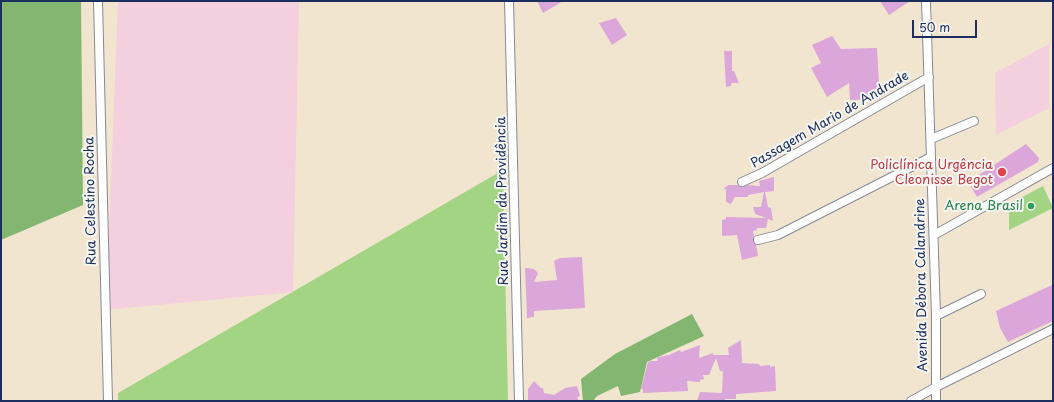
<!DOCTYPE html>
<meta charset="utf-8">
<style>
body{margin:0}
#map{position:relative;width:1054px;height:402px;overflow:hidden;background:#f2e5cf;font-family:"Playpen Sans",sans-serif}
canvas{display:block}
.frame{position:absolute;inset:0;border:2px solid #1b2f5e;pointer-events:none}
.scale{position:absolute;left:912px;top:20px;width:65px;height:18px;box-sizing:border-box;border:2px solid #1b2f5e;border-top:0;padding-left:5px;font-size:12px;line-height:14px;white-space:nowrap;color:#1b2f5e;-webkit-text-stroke:3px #f6f6f2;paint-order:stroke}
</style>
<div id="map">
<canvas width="1054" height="402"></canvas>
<div class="frame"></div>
<div class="scale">50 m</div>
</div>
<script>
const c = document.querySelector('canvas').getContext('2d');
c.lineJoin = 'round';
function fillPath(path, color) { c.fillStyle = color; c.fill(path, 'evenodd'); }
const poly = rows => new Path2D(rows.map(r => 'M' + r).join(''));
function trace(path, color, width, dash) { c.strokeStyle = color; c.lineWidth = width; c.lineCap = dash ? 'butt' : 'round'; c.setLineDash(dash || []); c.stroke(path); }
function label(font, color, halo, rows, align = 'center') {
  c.font = font + ' "Playpen Sans",sans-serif'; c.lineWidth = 4; c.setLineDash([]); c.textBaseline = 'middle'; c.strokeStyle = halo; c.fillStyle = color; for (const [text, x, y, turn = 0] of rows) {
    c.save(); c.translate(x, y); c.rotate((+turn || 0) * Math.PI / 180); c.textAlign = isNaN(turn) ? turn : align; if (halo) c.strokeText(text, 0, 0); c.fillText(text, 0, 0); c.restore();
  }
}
const built = poly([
 [118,1,299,1,293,292,106,310],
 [1049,44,1049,108,996,135,995,73]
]);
const green = poly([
 [503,170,508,401,118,401,118,393],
 [1043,186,1053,208,1009,230,1009,204]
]);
const forest = poly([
 [1,1,81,1,83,205,1,240],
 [692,314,704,336,647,362,640,392,621,396,618,386,597,396,593,401,583,401,581,379,615,354]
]);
const building = poly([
 [537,1,563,1,543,13],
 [880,1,910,1,889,15],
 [616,18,627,35,612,45,599,23],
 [832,36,841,49,877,48,880,99,850,100,849,83,827,97,811,68,821,63,812,45],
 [724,51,732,51,732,71,734,71,739,83,731,83,731,86,726,87],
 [1026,144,1039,158,1038,162,977,197,968,182],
 [774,177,774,191,765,192,768,207,771,208,773,221,768,219,766,228,757,228,757,230,753,231,754,236,753,241,756,245,758,256,742,260,737,235,722,236,722,220,726,219,726,217,766,218,755,214,753,207,761,207,764,192,748,195,748,197,735,197,731,204,726,202,726,190,724,188,729,185,738,185,742,187,748,185,760,186,759,181],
 [582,257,585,308,534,311,534,317,527,318,525,268,534,269,538,273,534,282,557,280,554,261,560,258],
 [1052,285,1053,321,1008,342,1000,328,996,311],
 [741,340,742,363,759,364,760,366,770,365,770,367,775,366,776,391,736,394,736,399,725,399,725,401,697,401,700,392,722,393,723,371,720,371,716,358,709,375,703,375,704,379,700,380,700,382,687,381,688,391,643,393,643,389,641,389,648,362,651,361,658,361,657,358,659,357,669,355,680,350,681,352,700,345,699,358,713,353,713,355,729,355,728,348],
 [534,381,541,388,543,388,544,393,554,395,565,388,577,386,580,396,577,397,579,401,528,401,528,389]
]);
const minor = poly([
 [98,1,108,401],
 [509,1,519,401],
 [926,1,936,316,936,401],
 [931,139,974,121],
 [742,182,762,173,929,77],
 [934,235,1053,168],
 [758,240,778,235,931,157],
 [936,316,981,294],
 [911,401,936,387,1053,329]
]);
const markers = [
 [1002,172,5,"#e0444e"],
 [1031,206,4,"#2e9e5b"]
];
const streetNames = [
 ["Passagem Mario de Andrade",830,120,-30],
 ["Rua Celestino Rocha",91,201,-91],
 ["Rua Jardim da Providência",503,201,-91],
 ["Avenida Débora Calandrine",922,285,-91]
];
const healthNames = [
 ["Policlínica Urgência",993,165],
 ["Cleonisse Begot",993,180]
];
const leisureNames = [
 ["Arena Brasil",1023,206]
];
fillPath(built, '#f4cfde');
fillPath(green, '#a3d483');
fillPath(forest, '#82b671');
fillPath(building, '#dba6d9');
trace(minor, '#868a96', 10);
trace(minor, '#fff', 8);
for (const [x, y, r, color] of markers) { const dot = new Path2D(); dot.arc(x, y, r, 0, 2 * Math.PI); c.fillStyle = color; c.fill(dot); trace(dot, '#f6f6f2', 1.5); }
label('13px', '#1b2f5e', '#f6f6f2', streetNames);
label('13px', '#be3a42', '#f6f6f2', healthNames, 'right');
label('13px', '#27864d', '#f6f6f2', leisureNames, 'right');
</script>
